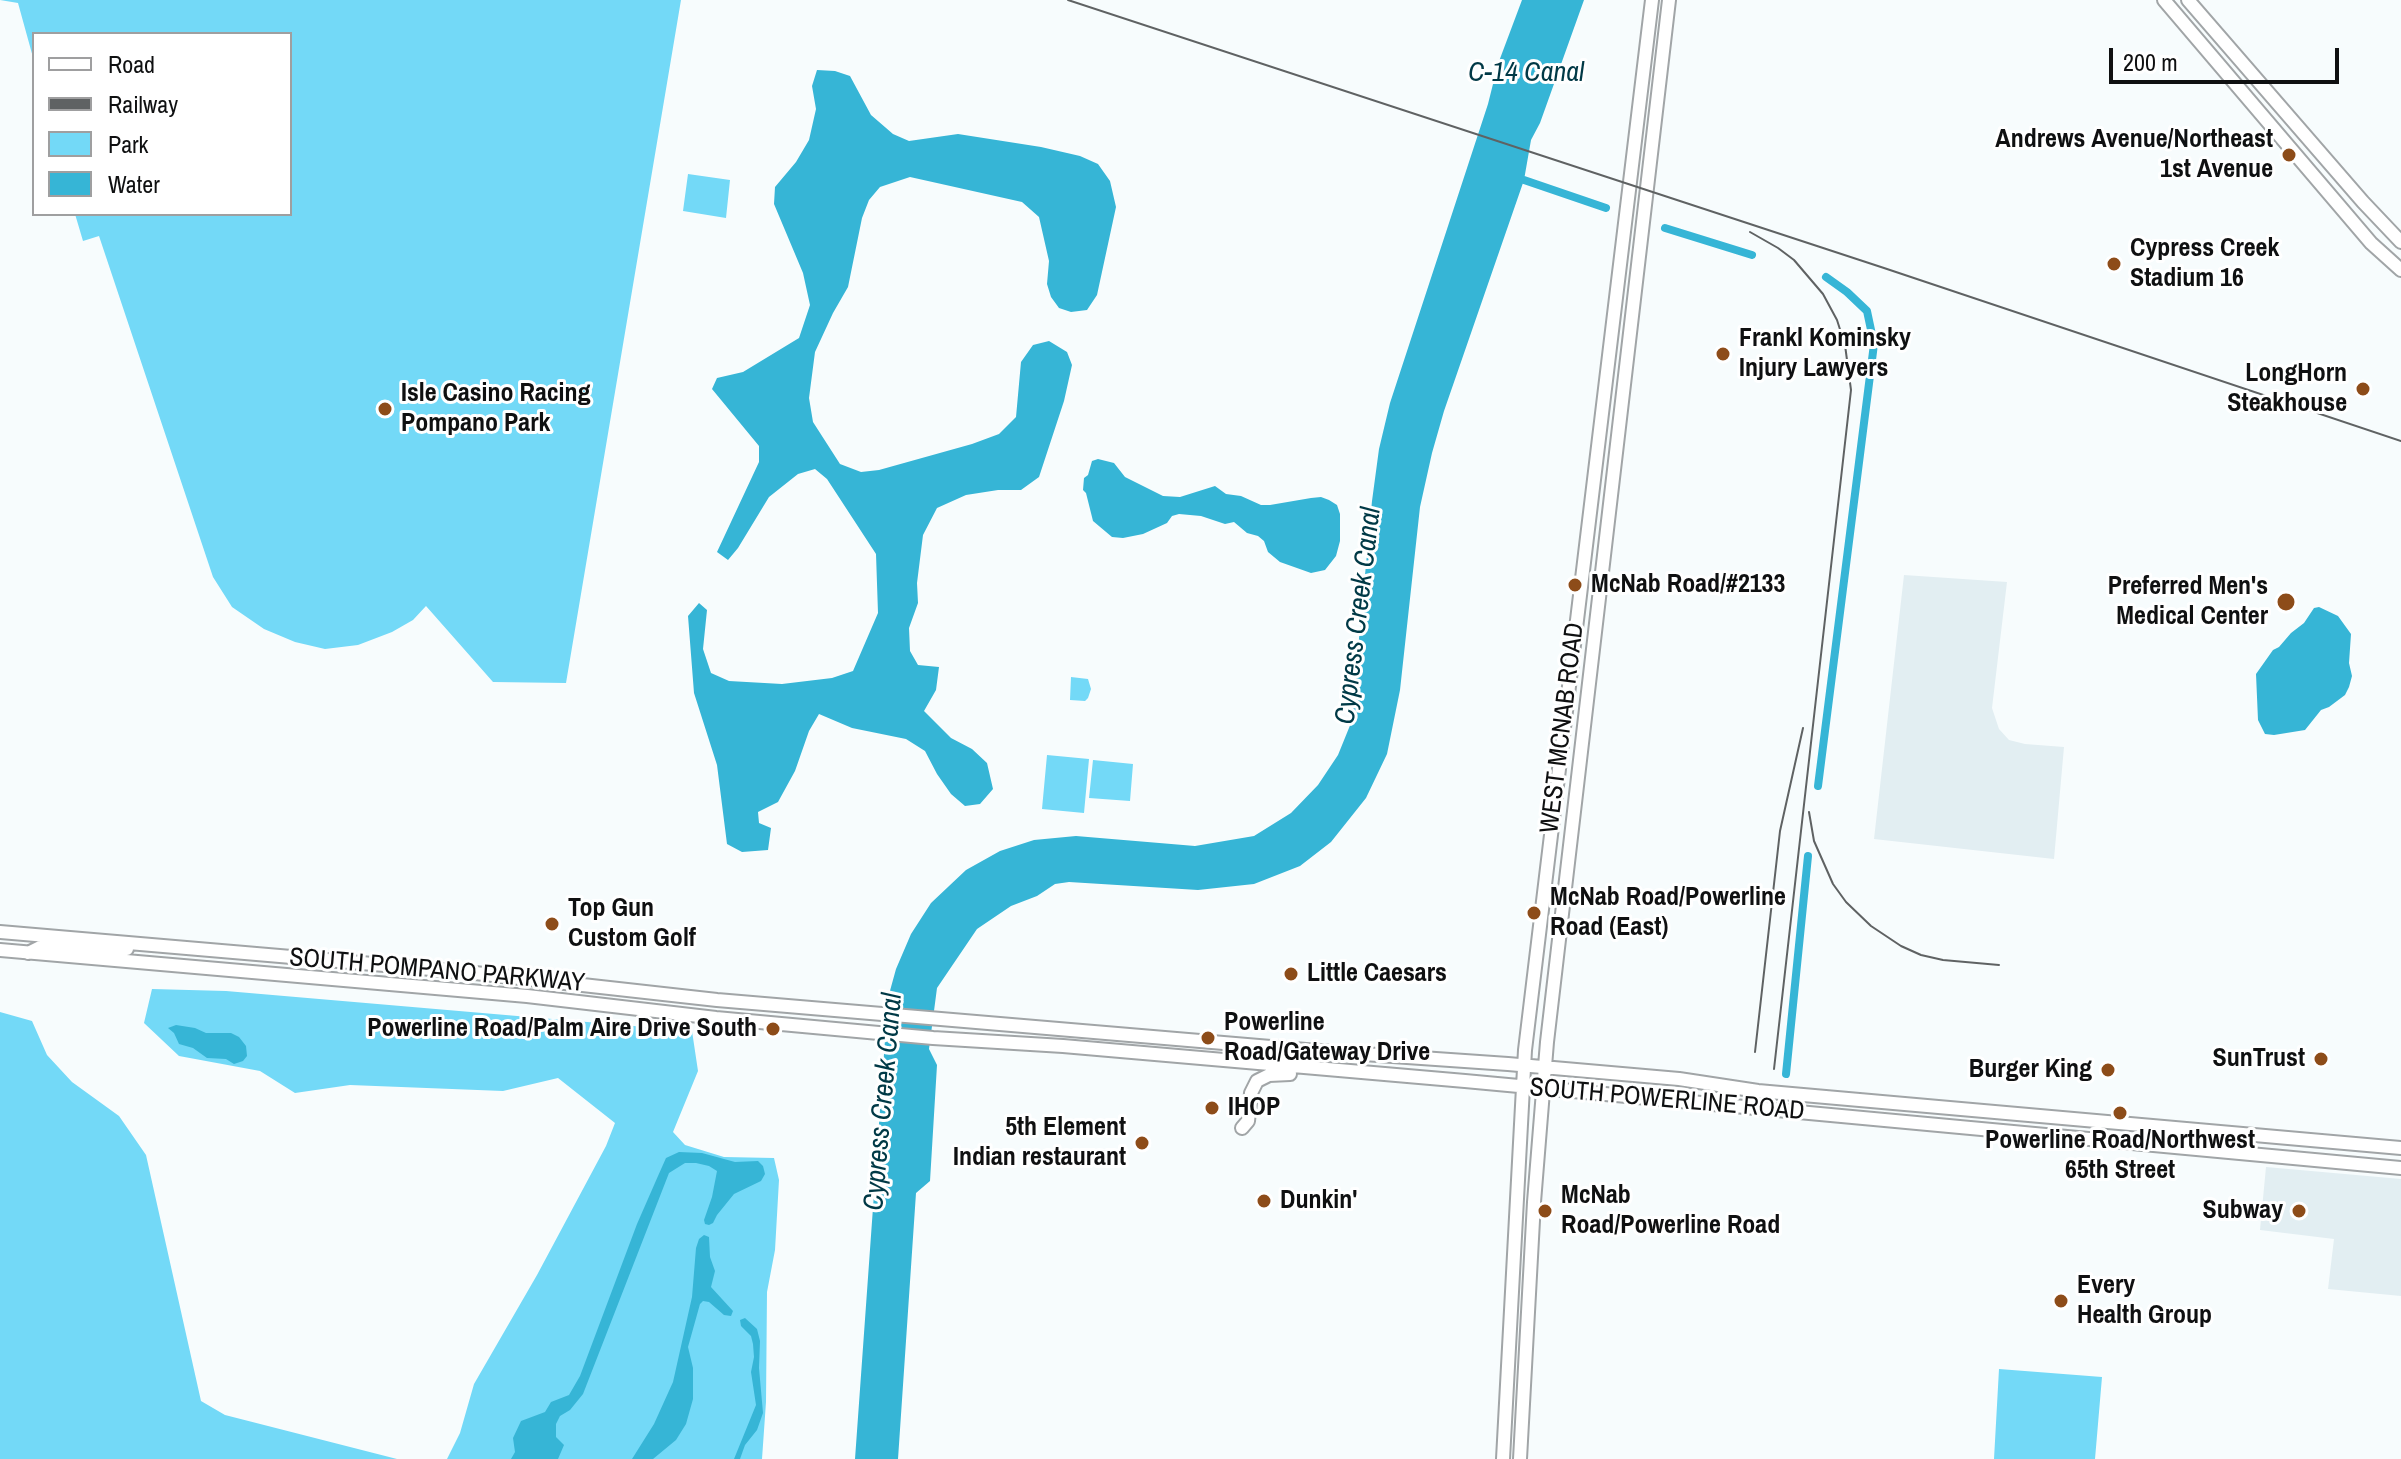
<!DOCTYPE html>
<style>
body{margin:0}
#map{position:relative;width:2401px;height:1459px;overflow:hidden;background:#f7fcfd;font-family:"Archivo Narrow",sans-serif}
canvas{display:block}
.legend{position:absolute;left:32px;top:32px;width:260px;height:184px;box-sizing:border-box;background:#fff;border:2px solid #9f9fa0;margin:0;padding:10px 14px;list-style:none;font-size:24px;color:#0f1011}
.legend li{display:flex;align-items:center;gap:16px;height:40px}
.legend b{width:40px;border:2px solid #9f9fa0}
.scale{position:absolute;left:2109px;top:48px;width:230px;height:36px;box-sizing:border-box;border:4px solid #0f1011;border-top:0;padding-left:10px;font-size:24px;line-height:28px;white-space:nowrap;color:#0f1011;-webkit-text-stroke:6px #fff;paint-order:stroke}
</style>
<div id="map">
<canvas width="2401" height="1459"></canvas>
<ul class="legend">
<li><b style="height:10px;background:#fff"></b>Road</li>
<li><b style="height:10px;background:#5f6263"></b>Railway</li>
<li><b style="height:22px;background:#73d9f7"></b>Park</li>
<li><b style="height:22px;background:#36b5d6"></b>Water</li>
</ul>
<div class="scale">200 m</div>
</div>
<script>
const c = document.querySelector('canvas').getContext('2d');
c.lineJoin = 'round';
function fillPath(path, color) { c.fillStyle = color; c.fill(path, 'evenodd'); }
const poly = rows => new Path2D(rows.map(r => 'M' + r).join(''));
function trace(path, color, width, dash) { c.strokeStyle = color; c.lineWidth = width; c.lineCap = dash ? 'butt' : 'round'; c.setLineDash(dash || []); c.stroke(path); }
function label(font, color, halo, rows, align = 'center') {
  c.font = font + ' "Archivo Narrow",sans-serif'; c.lineWidth = 6; c.setLineDash([]); c.textBaseline = 'middle'; c.strokeStyle = halo; c.fillStyle = color; for (const [text, x, y, turn = 0] of rows) {
    c.save(); c.translate(x, y); c.rotate((+turn || 0) * Math.PI / 180); c.textAlign = isNaN(turn) ? turn : align; if (halo) c.strokeText(text, 0, 0); c.fillText(text, 0, 0); c.restore();
  }
}
const built = poly([
 [1904,575,2007,582,1992,708,1999,729,2009,740,2025,744,2064,747,2054,859,1874,839],
 [2266,1167,2401,1179,2401,1296,2328,1289,2334,1239,2260,1230]
]);
const green = poly([
 [0,0,681,0,566,683,493,682,426,606,413,620,392,632,358,645,325,649,295,642,264,629,232,607,213,577,99,236,83,241,75,214,290,214,290,34,34,34,34,61,18,3],
 [688,174,730,180,726,218,683,211],
 [1071,677,1088,679,1091,689,1088,698,1085,701,1070,700],
 [1047,755,1089,759,1084,813,1042,809],
 [1093,760,1133,764,1130,801,1089,798],
 [152,989,226,991,692,1031,698,1071,673,1132,685,1145,724,1157,774,1158,779,1180,775,1250,767,1292,766,1402,762,1459,447,1459,460,1433,474,1384,537,1275,606,1146,615,1123,558,1078,503,1091,350,1085,295,1093,260,1071,179,1056,144,1023],
 [0,1012,32,1021,47,1055,72,1082,119,1116,146,1155,201,1401,225,1415,397,1459,0,1459],
 [1999,1369,2102,1377,2095,1459,1994,1459]
]);
const water = poly([
 [1522,0,1584,0,1540,123,1531,140,1524,180,1444,411,1432,453,1420,507,1400,690,1387,754,1366,798,1331,842,1300,866,1254,884,1198,890,1069,882,1055,884,1037,896,1011,906,977,929,937,988,929,1049,937,1065,930,1181,916,1193,898,1459,855,1459,888,998,896,969,911,934,931,903,966,870,1000,851,1034,840,1076,836,1195,846,1254,836,1291,813,1318,785,1338,755,1351,723,1372,501,1379,449,1390,403,1488,104,1498,64],
 [817,70,835,71,850,76,871,115,893,134,909,141,958,134,1041,147,1080,156,1098,164,1110,181,1116,207,1097,295,1087,310,1071,312,1059,308,1051,297,1047,284,1049,261,1039,217,1022,202,910,177,880,187,869,200,862,218,848,287,833,313,815,352,809,398,813,422,840,464,861,472,879,470,972,444,999,434,1016,417,1021,362,1033,345,1049,341,1067,352,1072,365,1064,401,1039,477,1021,490,998,490,966,495,937,508,923,535,917,583,918,603,909,628,910,651,918,665,939,667,936,690,924,711,951,738,972,749,987,763,993,789,980,804,965,806,951,794,937,774,925,751,906,739,852,728,819,714,809,731,795,771,778,802,758,812,759,823,771,828,768,850,742,852,727,844,717,765,694,693,688,616,699,603,707,610,703,649,711,673,729,681,782,684,832,678,853,671,878,613,876,554,827,479,815,469,798,474,769,497,738,548,728,560,717,552,759,462,759,446,712,389,717,378,743,372,799,338,810,305,803,273,774,204,775,187,796,162,809,140,816,109,812,86],
 [1098,459,1114,463,1125,477,1163,496,1180,497,1215,486,1226,494,1241,496,1261,505,1270,505,1311,498,1321,497,1329,500,1337,505,1340,514,1340,541,1336,556,1325,570,1311,573,1280,562,1268,552,1264,541,1258,536,1247,533,1234,522,1225,524,1201,516,1179,514,1172,516,1167,523,1143,534,1123,538,1112,537,1093,521,1086,493,1083,490,1084,478,1088,475,1092,461],
 [2319,607,2338,616,2351,634,2349,663,2352,676,2349,687,2345,695,2329,707,2321,710,2305,730,2274,735,2265,734,2258,720,2256,674,2273,650,2279,647,2291,633,2304,623,2314,608],
 [176,1025,195,1028,206,1033,231,1033,239,1037,246,1046,247,1056,243,1061,234,1064,226,1059,207,1058,193,1048,179,1044,174,1033,168,1028],
 [679,1152,702,1153,735,1162,758,1161,763,1166,765,1174,761,1181,734,1194,717,1215,713,1223,709,1225,705,1224,704,1220,712,1197,717,1171,709,1166,696,1163,685,1163,669,1173,583,1394,570,1410,560,1416,556,1424,556,1437,564,1445,558,1459,511,1459,515,1452,513,1438,521,1421,545,1412,551,1402,569,1395,580,1376,637,1224,658,1176,666,1158],
 [704,1235,709,1237,710,1257,715,1271,711,1287,733,1311,731,1316,724,1315,709,1302,703,1301,700,1304,688,1347,693,1368,693,1399,686,1424,676,1440,653,1459,632,1459,654,1424,673,1382,692,1297,696,1248,699,1239],
 [745,1318,757,1329,760,1341,759,1368,763,1413,757,1430,745,1445,740,1459,734,1459,756,1405,751,1372,754,1357,753,1344,751,1336,741,1326,740,1320]
]);
const canal = poly([
 [1524,180,1606,208],
 [1665,228,1752,255],
 [1818,786,1874,344,1867,311,1847,292,1826,277],
 [1786,1074,1808,856]
]);
const secondary = poly([
 [2164,0,2371,243,2401,270],
 [2188,0,2363,202,2401,242],
 [0,932,466,972,717,1000,1306,1050,1508,1064,1679,1079,1758,1091,2401,1148],
 [0,950,527,996,716,1018,933,1038,1063,1046,1465,1081,2401,1168],
 [28,953,48,943,109,949,127,949],
 [1242,1128,1248,1121,1251,1093,1257,1081,1269,1075,1290,1074],
 [1503,1459,1525,1050,1652,0],
 [1520,1459,1534,1202,1547,1042,1669,0]
]);
const rail = poly([
 [1068,0,1884,268,2401,441],
 [1750,232,1778,248,1794,260,1823,294,1837,320,1845,345,1851,390,1774,1069],
 [1809,812,1814,841,1833,884,1846,902,1871,926,1901,946,1921,955,1943,960,1999,965],
 [1755,1052,1780,831,1803,728]
]);
const markers = [
 [2289,155,8,"#8d4c19"],
 [2114,264,8,"#8d4c19"],
 [1723,354,8,"#8d4c19"],
 [2363,389,8,"#8d4c19"],
 [385,409,8,"#8d4c19"],
 [1575,585,8,"#8d4c19"],
 [2286,602,10,"#8d4c19"],
 [1534,913,8,"#8d4c19"],
 [552,924,8,"#8d4c19"],
 [1291,974,8,"#8d4c19"],
 [773,1029,8,"#8d4c19"],
 [1208,1038,8,"#8d4c19"],
 [2321,1059,8,"#8d4c19"],
 [2108,1070,8,"#8d4c19"],
 [1212,1108,8,"#8d4c19"],
 [2120,1113,8,"#8d4c19"],
 [1142,1143,8,"#8d4c19"],
 [1264,1201,8,"#8d4c19"],
 [1545,1211,8,"#8d4c19"],
 [2299,1211,8,"#8d4c19"],
 [2061,1301,8,"#8d4c19"]
];
const poiNames = [
 ["Andrews Avenue/Northeast",2273,140,"right"],
 ["1st Avenue",2273,170,"right"],
 ["Cypress Creek",2130,249],
 ["Stadium 16",2130,279],
 ["Frankl Kominsky",1739,339],
 ["Injury Lawyers",1739,369],
 ["LongHorn",2347,374,"right"],
 ["Steakhouse",2347,404,"right"],
 ["Isle Casino Racing",401,394],
 ["Pompano Park",401,424],
 ["McNab Road/#2133",1591,585],
 ["Preferred Men's",2268,587,"right"],
 ["Medical Center",2268,617,"right"],
 ["McNab Road/Powerline",1550,898],
 ["Road (East)",1550,928],
 ["Top Gun",568,909],
 ["Custom Golf",568,939],
 ["Little Caesars",1307,974],
 ["Powerline",1224,1023],
 ["Road/Gateway Drive",1224,1053],
 ["Powerline Road/Palm Aire Drive South",757,1029,"right"],
 ["SunTrust",2305,1059,"right"],
 ["Burger King",2092,1070,"right"],
 ["IHOP",1228,1108],
 ["5th Element",1126,1128,"right"],
 ["Indian restaurant",1126,1158,"right"],
 ["Powerline Road/Northwest",2120,1141,"center"],
 ["65th Street",2120,1171,"center"],
 ["McNab",1561,1196],
 ["Road/Powerline Road",1561,1226],
 ["Dunkin'",1280,1201],
 ["Subway",2283,1211,"right"],
 ["Every",2077,1286],
 ["Health Group",2077,1316]
];
const streetNames = [
 ["WEST MCNAB ROAD",1563,728,-83],
 ["SOUTH POMPANO PARKWAY",437,971,5],
 ["SOUTH POWERLINE ROAD",1667,1100,5]
];
const waterNames = [
 ["C-14 Canal",1526,73],
 ["Cypress Creek Canal",1359,616,-83],
 ["Cypress Creek Canal",884,1102,-85]
];
fillPath(built, '#e2eef2');
fillPath(green, '#73d9f7');
fillPath(water, '#36b5d6');
trace(canal, '#36b5d6', 8);
trace(secondary, '#a1a5a7', 16);
trace(secondary, '#fff', 12);
trace(rail, '#5f6263', 2);
for (const [x, y, r, color] of markers) { const dot = new Path2D(); dot.arc(x, y, r, 0, 2 * Math.PI); c.fillStyle = color; c.fill(dot); trace(dot, '#fff', 3); }
label('bold 26px', '#0f1011', '#fff', poiNames, 'left');
label('26px', '#0f1011', '#fff', streetNames);
label('italic 28px', '#003946', '#fff', waterNames);
</script>
